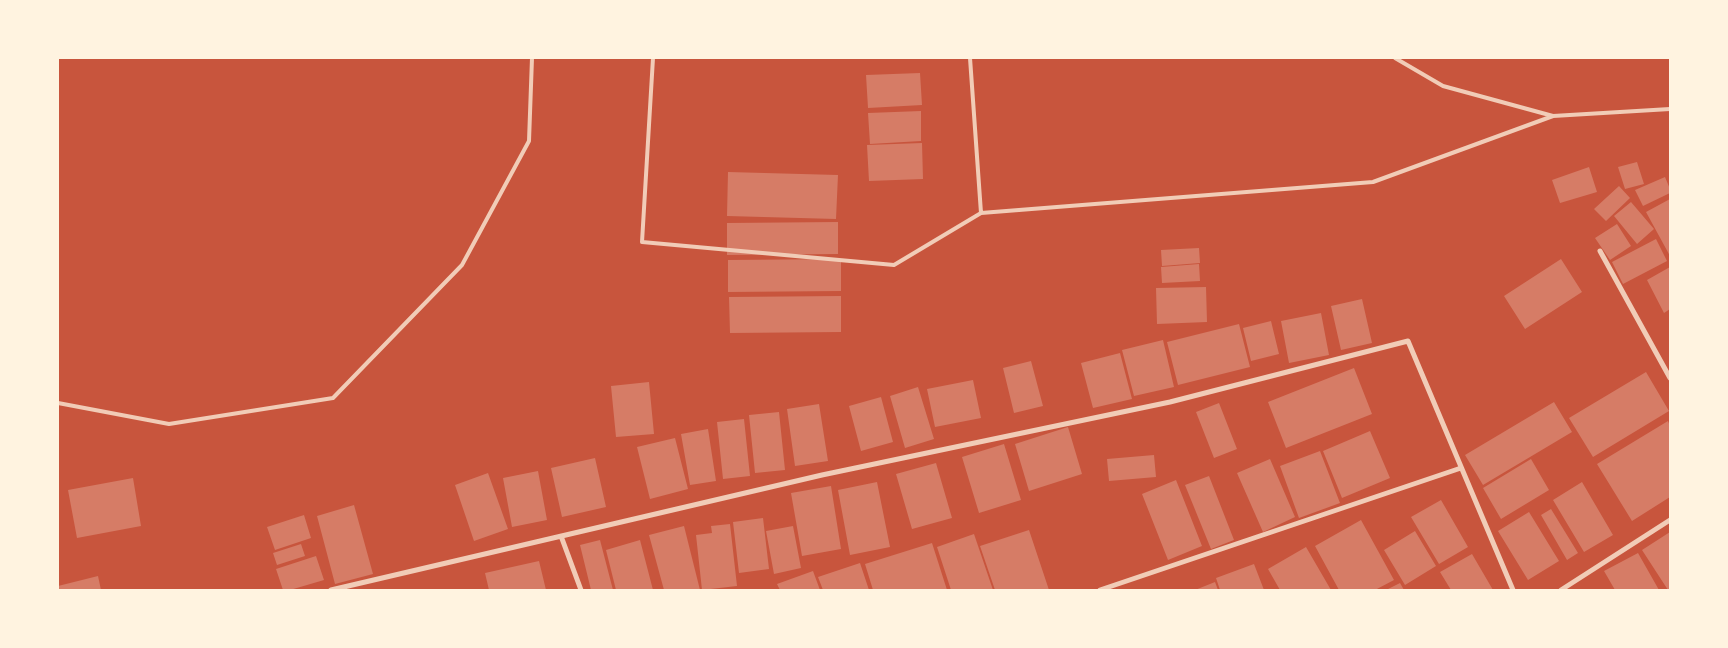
<!DOCTYPE html>
<style>
body{margin:0}
#map{position:relative;width:1728px;height:648px;overflow:hidden;background:#c8553d;font-family:"Titillium Web",sans-serif}
canvas{display:block}
.frame{position:absolute;inset:0;border:59px solid #fff3e0;pointer-events:none}
</style>
<div id="map">
<canvas width="1728" height="648"></canvas>
<div class="frame"></div>
</div>
<script>
const c = document.querySelector('canvas').getContext('2d');
c.lineJoin = 'round';
function fillPath(path, color) { c.fillStyle = color; c.fill(path, 'evenodd'); }
const poly = rows => new Path2D(rows.map(r => 'M' + r).join(''));
function trace(path, color, width, dash) { c.strokeStyle = color; c.lineWidth = width; c.lineCap = dash ? 'butt' : 'round'; c.setLineDash(dash || []); c.stroke(path); }
const building = poly([
 [920,73,922,105,868,108,866,75],
 [921,111,921,141,870,144,868,113],
 [922,143,923,179,869,181,867,145],
 [1637,162,1644,184,1625,189,1618,167],
 [1589,167,1597,192,1560,203,1552,180],
 [728,172,838,175,836,219,727,216],
 [1665,177,1670,189,1670,193,1643,206,1635,190],
 [1619,186,1630,198,1606,221,1594,209],
 [1670,199,1670,256,1646,212],
 [1631,202,1654,229,1637,244,1614,216],
 [838,222,838,254,727,255,727,223],
 [1617,224,1631,246,1610,260,1595,238],
 [1656,239,1667,261,1623,284,1612,262],
 [1199,248,1200,263,1162,266,1161,250],
 [841,259,841,291,728,292,728,260],
 [1561,259,1582,292,1525,329,1504,296],
 [1199,264,1200,281,1162,283,1161,267],
 [1670,267,1670,309,1664,313,1647,280],
 [1206,287,1207,322,1157,324,1156,288],
 [841,296,841,332,730,333,729,297],
 [1362,299,1372,343,1341,350,1331,306],
 [1321,313,1329,355,1289,363,1281,321],
 [1271,321,1279,354,1251,361,1243,328],
 [1239,324,1250,367,1178,385,1167,342],
 [1163,340,1174,387,1134,396,1122,350],
 [1120,353,1132,399,1093,408,1081,363],
 [1031,361,1043,406,1014,413,1003,368],
 [1354,368,1372,414,1286,448,1268,402],
 [1646,372,1669,411,1593,457,1569,418],
 [973,380,981,418,935,427,927,389],
 [649,382,654,434,616,437,611,386],
 [918,387,934,439,905,448,890,396],
 [881,397,893,442,861,451,849,406],
 [1554,402,1572,432,1483,485,1465,455],
 [1219,403,1237,449,1214,458,1196,412],
 [819,404,828,461,795,466,787,409],
 [779,412,785,470,755,473,749,415],
 [744,419,750,476,723,479,717,422],
 [1668,421,1670,426,1670,497,1632,521,1597,464],
 [1068,427,1082,474,1029,491,1015,444],
 [708,429,716,481,690,485,681,434],
 [1370,431,1390,478,1342,498,1323,451],
 [675,438,688,489,650,499,637,447],
 [1004,444,1021,500,979,513,962,457],
 [1320,451,1340,503,1299,518,1280,466],
 [1154,455,1156,477,1109,481,1107,459],
 [595,458,606,507,562,517,551,468],
 [1270,459,1295,517,1263,532,1237,473],
 [1531,459,1549,490,1501,519,1483,488],
 [936,463,952,518,912,529,896,474],
 [538,471,547,520,512,527,503,478],
 [488,473,508,529,474,541,455,485],
 [1209,476,1234,540,1211,549,1185,485],
 [133,478,141,526,77,538,68,490],
 [1176,480,1202,546,1168,560,1142,494],
 [877,482,890,547,850,555,838,490],
 [1582,482,1613,535,1584,552,1553,500],
 [831,486,841,549,802,556,791,493],
 [1441,500,1468,547,1439,564,1411,517],
 [354,505,373,574,335,584,317,516],
 [1551,509,1578,553,1567,560,1541,515],
 [1529,512,1559,561,1528,580,1498,531],
 [304,515,311,538,275,550,267,527],
 [763,518,769,569,739,573,733,522],
 [1361,520,1394,580,1375,590,1339,590,1315,546],
 [730,524,737,586,702,590,696,535,712,533,711,526],
 [684,526,700,590,664,590,649,535],
 [793,526,801,568,774,574,766,531],
 [1029,530,1049,590,995,590,980,546],
 [1415,531,1436,566,1405,585,1384,550],
 [1670,532,1670,589,1668,590,1642,550],
 [974,534,993,590,951,590,937,547],
 [600,540,613,590,591,590,580,545],
 [640,540,653,590,616,590,606,550],
 [932,543,947,590,873,590,865,564],
 [301,544,305,556,277,565,273,553],
 [1306,547,1331,590,1280,590,1268,569],
 [1638,553,1659,590,1615,590,1604,571],
 [1472,554,1493,590,1451,590,1440,572],
 [316,556,324,580,290,590,283,590,276,569],
 [539,561,546,590,489,590,485,573],
 [860,563,869,590,823,590,818,577],
 [1254,564,1264,590,1220,590,1216,578],
 [813,571,820,590,780,590,777,584],
 [98,576,101,590,58,590,58,586],
 [1215,582,1218,590,1195,590],
 [1400,583,1404,590,1386,590]
]);
const service = poly([
 [653,58,642,242,894,265,981,213,1373,182,1553,116],
 [970,58,981,213],
 [1395,58,1443,86,1553,116,1670,109],
 [58,403,169,424,333,398,462,265,529,141,532,58]
]);
const minor = poly([
 [1600,251,1670,378],
 [561,536,581,590],
 [331,590,822,475,1170,402,1408,341,1513,590],
 [1100,590,1461,468],
 [1561,590,1670,520]
]);
fillPath(building, '#d67c66');
trace(service, '#f1ccb7', 4);
trace(minor, '#f1ccb7', 5);
</script>
